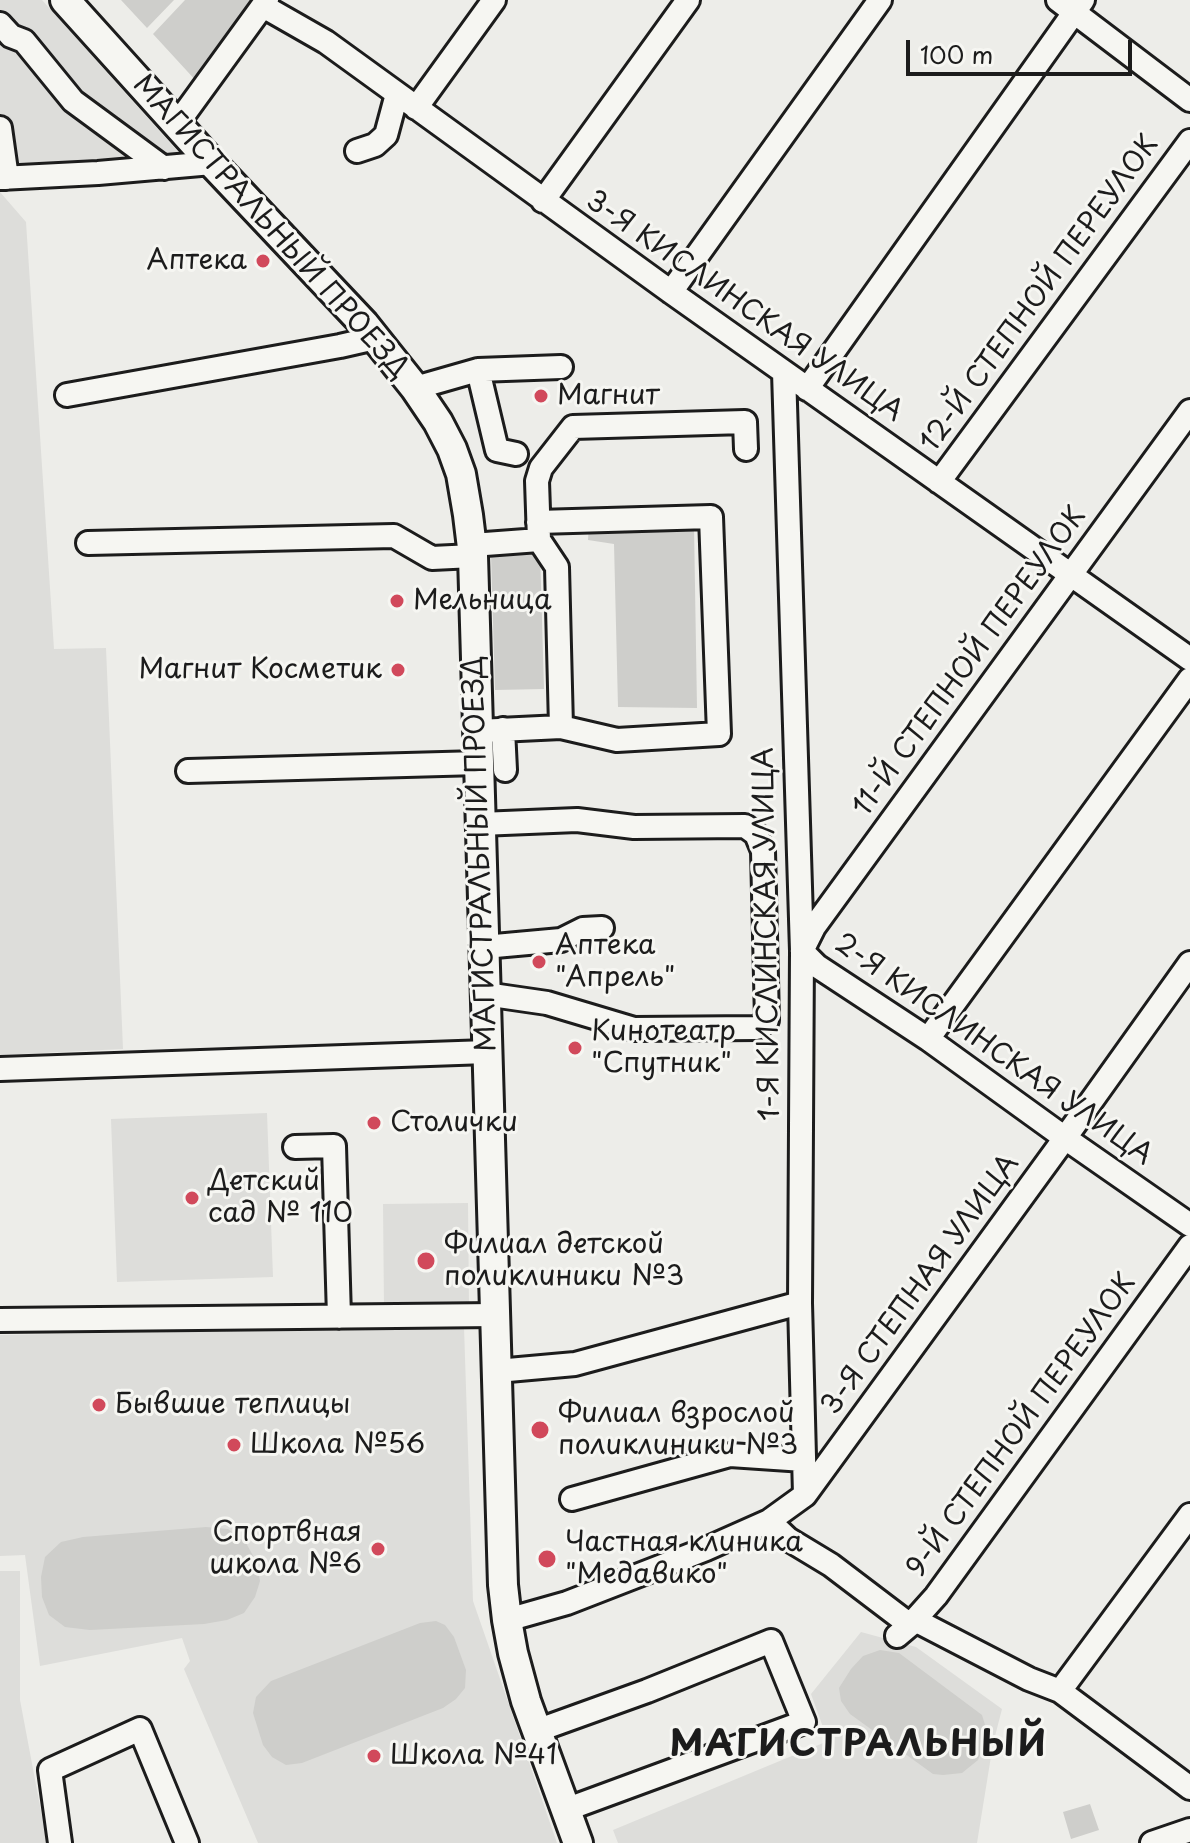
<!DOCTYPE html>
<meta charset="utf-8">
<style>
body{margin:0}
#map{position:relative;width:1190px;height:1843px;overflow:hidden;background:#edede9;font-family:"Playpen Sans",sans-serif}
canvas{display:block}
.scale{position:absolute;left:906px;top:40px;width:226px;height:36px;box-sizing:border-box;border:4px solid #1c1c1c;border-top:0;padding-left:10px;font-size:24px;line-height:28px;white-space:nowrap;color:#1c1c1c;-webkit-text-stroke:6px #f6f6f2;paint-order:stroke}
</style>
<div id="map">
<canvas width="1190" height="1843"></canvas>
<div class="scale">100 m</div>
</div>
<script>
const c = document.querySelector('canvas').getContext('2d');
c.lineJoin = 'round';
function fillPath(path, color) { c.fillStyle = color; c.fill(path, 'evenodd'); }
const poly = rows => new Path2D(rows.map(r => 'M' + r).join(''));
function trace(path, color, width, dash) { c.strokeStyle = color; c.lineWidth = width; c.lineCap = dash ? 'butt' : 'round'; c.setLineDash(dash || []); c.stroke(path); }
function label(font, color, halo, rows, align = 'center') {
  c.font = font + ' "Playpen Sans",sans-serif'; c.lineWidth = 6; c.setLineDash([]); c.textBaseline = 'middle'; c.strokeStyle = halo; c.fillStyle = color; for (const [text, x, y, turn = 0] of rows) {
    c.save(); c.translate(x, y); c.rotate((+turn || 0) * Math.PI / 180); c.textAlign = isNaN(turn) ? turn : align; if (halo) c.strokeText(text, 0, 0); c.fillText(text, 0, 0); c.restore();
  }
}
const built = poly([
 [0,0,42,0,190,165,0,178],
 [0,192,26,222,54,649,106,648,123,1049,0,1055],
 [267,1113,273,1277,117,1282,111,1119],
 [468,1203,469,1307,384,1308,383,1204],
 [464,1327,473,1601,557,1843,258,1843,184,1669,190,1661,182,1638,40,1666,25,1555,0,1556,0,1335],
 [0,1571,20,1571,20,1700,47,1843,0,1843],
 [861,1632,916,1647,1002,1709,993,1744,977,1843,618,1843,613,1830,828,1741,811,1694]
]);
const green = poly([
 [121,0,174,0,147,28],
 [185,0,255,0,198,83,153,34],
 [589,524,694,526,697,708,618,707,614,544,588,540],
 [540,551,544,689,495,690,491,554],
 [206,1527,228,1529,246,1543,256,1561,260,1581,255,1597,244,1613,227,1620,204,1624,90,1630,65,1627,49,1615,42,1597,41,1577,45,1557,61,1542,83,1537],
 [436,1621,445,1625,454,1637,466,1670,465,1688,456,1699,443,1708,302,1763,286,1765,272,1757,263,1745,253,1713,256,1697,271,1681,420,1623],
 [880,1650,899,1653,982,1715,986,1728,986,1742,978,1760,962,1773,943,1775,933,1774,850,1714,841,1701,839,1688,851,1669,863,1656],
 [1090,1804,1099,1830,1071,1839,1063,1812]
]);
const minor = poly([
 [1058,0,1190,100],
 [263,6,326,42,671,292,1190,659],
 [0,24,11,36,24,41,73,101,164,168],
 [416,108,494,0],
 [177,124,267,0],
 [0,128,7,178],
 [357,151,375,145,386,135,397,94],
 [0,178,98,173,212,163],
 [543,201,688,0],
 [671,292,880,0],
 [478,370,497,450,516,454],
 [784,372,802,951,800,1303,805,1495],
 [415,388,478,370,561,367],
 [807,389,1083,0],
 [67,395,340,346,375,338],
 [1190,411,814,927,802,951,817,966,928,1039,1065,1138,1190,1225],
 [939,482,1190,141],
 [538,522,711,517,719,734,617,740,561,727],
 [88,543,394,536,432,558,473,556],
 [472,545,539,540,537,481,541,468,573,427,745,422,746,449],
 [503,729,505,770],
 [478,731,561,727,557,567,539,540],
 [188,771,479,763],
 [480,824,577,820,634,827,745,826,756,834,763,851,767,1020,757,1028,634,1029,547,1003,485,994],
 [484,947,561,940,583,929,602,928],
 [928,1039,1190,679],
 [0,1069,487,1052],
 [295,1147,334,1146,339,1317],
 [0,1320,496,1315],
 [497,1371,575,1364,800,1303],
 [572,1499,730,1455,804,1460],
 [769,1521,788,1539,831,1565,910,1625],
 [507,1620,567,1603,706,1549,769,1521,805,1495,1065,1138,1190,963],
 [915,1620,1029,1679,1060,1691,1190,1788],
 [897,1636,910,1625,936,1596,1190,1246],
 [1060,1691,1190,1515],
 [536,1731,647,1691,771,1641,804,1722,565,1810],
 [60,1843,50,1770,140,1729,187,1843],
 [1152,1843,1190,1830]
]);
const major = poly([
 [65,0,212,163,364,324,415,388,438,422,452,449,461,474,468,515,473,556,503,1585,507,1620,513,1653,526,1701,578,1843]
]);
const markers = [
 [263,261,8,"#d1495b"],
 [541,396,8,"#d1495b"],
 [397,601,8,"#d1495b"],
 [398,670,8,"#d1495b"],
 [539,962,8,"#d1495b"],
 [575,1048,8,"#d1495b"],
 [374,1123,8,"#d1495b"],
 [192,1198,8,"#d1495b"],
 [426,1261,10,"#d1495b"],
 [99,1405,8,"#d1495b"],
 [540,1430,10,"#d1495b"],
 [234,1445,8,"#d1495b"],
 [378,1549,8,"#d1495b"],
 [547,1559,10,"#d1495b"],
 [374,1756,8,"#d1495b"]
];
const streetNames = [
 ["МАГИСТРАЛЬНЫЙ ПРОЕЗД",270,227,48],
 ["12-Й СТЕПНОЙ ПЕРЕУЛОК",1040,294,-54],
 ["3-Я КИСЛИНСКАЯ УЛИЦА",744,307,35],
 ["11-Й СТЕПНОЙ ПЕРЕУЛОК",970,662,-54],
 ["МАГИСТРАЛЬНЫЙ ПРОЕЗД",481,854,-92],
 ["1-Я КИСЛИНСКАЯ УЛИЦА",768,934,-91],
 ["2-Я КИСЛИНСКАЯ УЛИЦА",993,1050,35],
 ["3-Я СТЕПНАЯ УЛИЦА",921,1285,-54],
 ["9-Й СТЕПНОЙ ПЕРЕУЛОК",1022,1426,-54]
];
const poiNames = [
 ["Аптека",247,261,"right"],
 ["Магнит",557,396],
 ["Мельница",413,601],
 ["Магнит Косметик",382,670,"right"],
 ["Аптека",555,946],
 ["\"Апрель\"",555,978],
 ["Кинотеатр",591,1032],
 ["\"Спутник\"",591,1064],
 ["Столички",390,1123],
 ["Детский",208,1182],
 ["сад № 110",208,1214],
 ["Филиал детской",444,1245],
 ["поликлиники №3",444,1277],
 ["Бывшие теплицы",115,1405],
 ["Филиал взрослой",558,1414],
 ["поликлиники №3",558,1446],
 ["Школа №56",250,1445],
 ["Спортвная",362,1533,"right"],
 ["школа №6",362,1565,"right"],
 ["Частная клиника",565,1543],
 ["\"Медавико\"",565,1575],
 ["Школа №41",390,1756]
];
const districtNames = [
 ["МАГИСТРАЛЬНЫЙ",859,1746]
];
fillPath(built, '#ddddda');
fillPath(green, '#cececb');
trace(minor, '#1c1c1c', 28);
trace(major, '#1c1c1c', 34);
trace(minor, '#f6f6f2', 22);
trace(major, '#f6f6f2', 28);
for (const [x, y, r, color] of markers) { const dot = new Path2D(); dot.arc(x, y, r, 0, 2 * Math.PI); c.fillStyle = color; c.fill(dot); trace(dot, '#f6f6f2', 3); }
label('28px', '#1c1c1c', '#f6f6f2', streetNames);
label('28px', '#1c1c1c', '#f6f6f2', poiNames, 'left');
c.letterSpacing = '2px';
label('bold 36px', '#1c1c1c', '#f6f6f2', districtNames);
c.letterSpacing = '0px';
</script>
